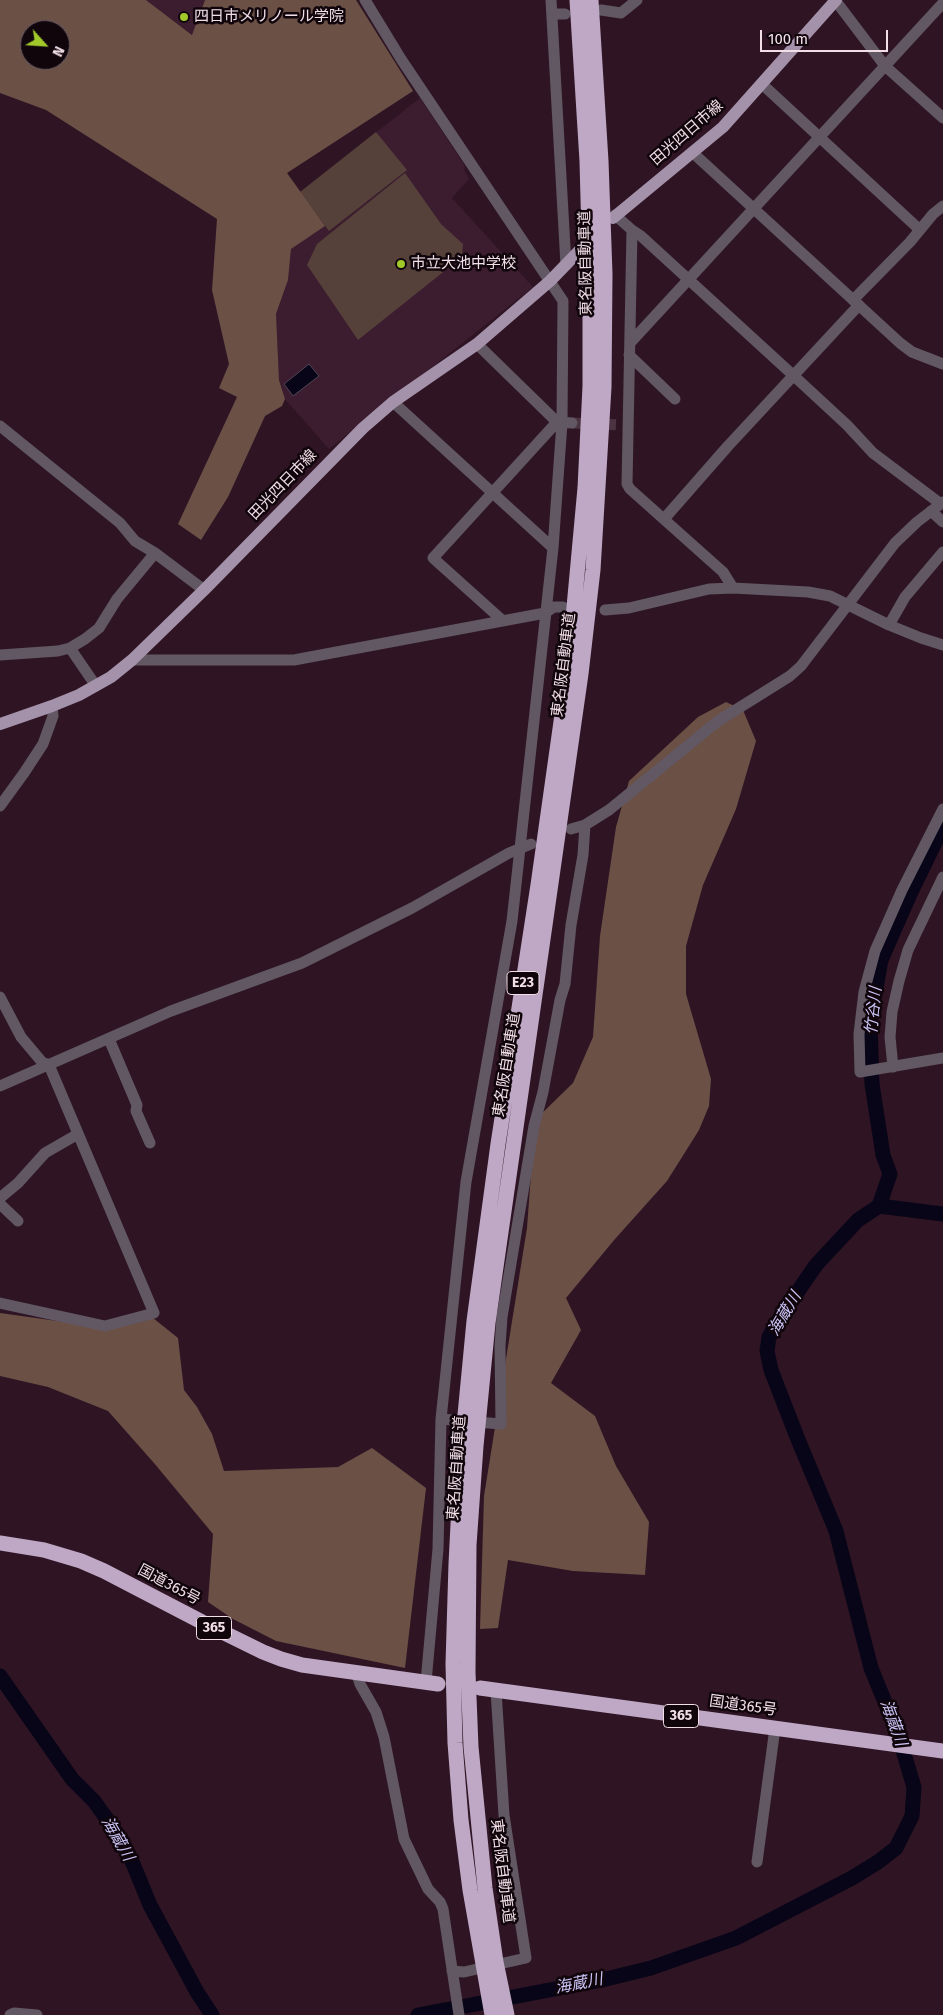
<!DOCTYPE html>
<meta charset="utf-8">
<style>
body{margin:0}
#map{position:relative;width:943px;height:2015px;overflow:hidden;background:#2f1524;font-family:"Fira Sans",sans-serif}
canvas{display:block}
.north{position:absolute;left:20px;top:20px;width:50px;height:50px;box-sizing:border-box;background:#10050b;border:1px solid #6a5c63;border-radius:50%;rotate:116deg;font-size:14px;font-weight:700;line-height:20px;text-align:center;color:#f1dee7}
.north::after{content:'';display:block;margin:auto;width:18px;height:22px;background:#a1c92a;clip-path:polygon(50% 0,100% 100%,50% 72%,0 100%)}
.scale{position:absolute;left:760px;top:30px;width:128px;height:22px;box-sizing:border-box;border:2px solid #f1dee7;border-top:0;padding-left:6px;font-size:15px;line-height:18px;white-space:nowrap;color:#f1dee7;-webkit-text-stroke:4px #10050b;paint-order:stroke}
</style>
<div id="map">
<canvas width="943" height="2015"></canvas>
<div class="north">N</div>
<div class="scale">100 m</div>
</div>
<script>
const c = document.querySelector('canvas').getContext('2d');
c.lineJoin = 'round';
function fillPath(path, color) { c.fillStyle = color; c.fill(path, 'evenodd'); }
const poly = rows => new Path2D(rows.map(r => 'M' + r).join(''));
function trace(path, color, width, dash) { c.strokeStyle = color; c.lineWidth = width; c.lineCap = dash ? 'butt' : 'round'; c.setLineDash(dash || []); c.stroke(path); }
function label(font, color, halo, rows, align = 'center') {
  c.font = font + ' "Fira Sans","Noto Sans JP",sans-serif'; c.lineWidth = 5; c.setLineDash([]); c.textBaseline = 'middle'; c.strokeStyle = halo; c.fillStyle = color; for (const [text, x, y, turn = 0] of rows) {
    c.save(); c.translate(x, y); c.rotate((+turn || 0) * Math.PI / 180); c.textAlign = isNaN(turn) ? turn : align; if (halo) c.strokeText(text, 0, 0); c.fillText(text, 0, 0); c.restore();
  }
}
const built = poly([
 [146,0,205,0,193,35],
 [420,98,465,166,464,170,469,179,452,198,533,287,329,449,285,399,279,380,276,315,288,280,291,249,324,226,300,192]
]);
const green = poly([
 [376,132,407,170,329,231,300,192],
 [405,173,441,224,463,244,462,257,358,340,307,265,317,244]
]);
const forest = poly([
 [0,0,146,0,192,35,205,0,356,0,413,91,287,173,325,226,291,249,288,280,276,314,279,380,285,399,282,406,265,416,228,497,201,540,178,524,237,397,219,388,229,364,212,290,217,219,46,110,0,93],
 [30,30,60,30,60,60,30,60],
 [726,702,743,710,756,741,736,809,703,885,686,946,686,994,711,1079,709,1106,699,1130,667,1181,615,1239,566,1298,581,1330,551,1383,595,1416,616,1466,649,1522,645,1575,573,1571,508,1560,498,1628,480,1629,484,1496,527,1228,535,1120,573,1083,593,1037,600,936,616,827,629,781,698,717],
 [0,1313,93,1326,148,1314,178,1338,184,1390,197,1407,212,1434,224,1471,338,1467,372,1448,426,1488,405,1668,276,1641,233,1619,208,1602,213,1534,154,1463,108,1411,48,1387,0,1376]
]);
const water = poly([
 [309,364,319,376,293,396,284,384,309,364]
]);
const river = poly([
 [879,1206,890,1174,883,1155,872,1084,870,1022,881,960,910,894,943,826],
 [0,1676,72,1779,94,1801,119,1836,131,1859,150,1905,197,1992,212,2015],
 [418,2015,602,1980,651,1968,736,1938,852,1878,878,1862,896,1848,912,1816,914,1787,898,1734,871,1668,836,1531,797,1437,771,1370,767,1351,769,1337,781,1316,816,1265,858,1220,879,1206,943,1214]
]);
const minorTunnel = poly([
 [572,423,621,425]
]);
const minor = poly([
 [365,0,401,59,563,301,562,423,553,548,512,921,466,1182,441,1419,438,1549,426,1682],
 [551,0,566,265],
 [835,0,885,66,943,118],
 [601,10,621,13,637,0],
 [552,14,565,14],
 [762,84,920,230],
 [692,152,900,343,912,352,943,364],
 [615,215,632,230,627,484,630,489,723,572,733,588],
 [632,230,641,236,794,376,847,425,873,453,941,504],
 [853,300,910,242,933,214,943,206],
 [630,343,943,3],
 [477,344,557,422,572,423],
 [629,355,675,399],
 [393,402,553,548],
 [0,426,120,523,135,541,155,553,204,590],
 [931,511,943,522],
 [664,519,728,446,859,305],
 [605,610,629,608,709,589,733,588,808,592,830,596,889,625,921,638,943,645],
 [502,620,433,558,557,422],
 [889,625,905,597,943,552],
 [70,648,96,686],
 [0,655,58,651,70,648,85,639,99,628,117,599,155,553],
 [132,660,294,660,545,613,554,607,563,607],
 [0,806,24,773,43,744,53,716,52,706],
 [943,809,902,890,875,951,864,992,859,1034,860,1072,943,1058],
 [571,829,585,825,609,810,718,721,790,676,801,666,895,543,917,522,943,502],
 [0,997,21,1037,42,1062,49,1065,154,1313,105,1326,0,1303],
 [109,1039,137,1105,136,1111,150,1143],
 [893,1067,890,1037,892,1012,899,981,908,950,943,877],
 [0,1086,171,1011,302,963,412,908,509,853,531,844],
 [0,1198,18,1183,45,1153,78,1134],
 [0,1204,18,1221],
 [441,1419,501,1424,500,1346,502,1317,534,1126,543,1092,560,1000,565,984,571,925,583,855,585,825],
 [356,1672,360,1684,376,1712,384,1737,404,1839,428,1889,440,1902,443,1909,459,2015],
 [757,1862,775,1728],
 [452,1971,464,1972,526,1958,504,1815,496,1691],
 [10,2015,14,2013,37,2015]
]);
const major = poly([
 [613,218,723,127,836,0],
 [0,724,52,706,79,695,111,677,132,660,204,590,363,428,393,402,477,344,550,281,581,249]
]);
const highway = poly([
 [0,1543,44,1550,81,1561,104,1571,202,1622,263,1652,281,1659,302,1665,438,1684],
 [480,1688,943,1751],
 [492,2015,470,1890,461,1820,455,1743,453,1664,456,1564,462,1446,474,1321,498,1144,538,885,568,672,585,488,590,386,590,274,587,161,577,0],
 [507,2015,496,1962,485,1888,471,1747,468,1672,469,1545,476,1446,488,1323,581,674,593,570,604,387,605,274,601,161,591,0]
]);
const markers = [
 [184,17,5,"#a1c92a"],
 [401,264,5,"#a1c92a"]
];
const shields = [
 [523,983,32],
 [214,1628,35],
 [681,1716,35]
];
const shieldNames = [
 ["E23",523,983],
 ["365",214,1628],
 ["365",681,1716]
];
const poiNames = [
 ["四日市メリノール学院",194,17],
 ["市立大池中学校",411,264]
];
const streetNames = [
 ["田光四日市線",687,133,-41],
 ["東名阪自動車道",586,263,-91],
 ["田光四日市線",283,485,-46],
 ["東名阪自動車道",564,665,-83],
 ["東名阪自動車道",507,1065,-81],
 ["東名阪自動車道",457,1468,-86],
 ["国道365号",169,1585,28],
 ["国道365号",743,1706,8],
 ["東名阪自動車道",502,1871,83]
];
const waterNames = [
 ["竹谷川",874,1011,-84],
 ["海蔵川",785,1314,-59],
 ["海蔵川",893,1723,70],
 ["海蔵川",117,1839,60],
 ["海蔵川",579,1984,-11]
];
fillPath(built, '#3c1c2f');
fillPath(green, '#554139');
fillPath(forest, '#6b5046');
fillPath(water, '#090518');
trace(water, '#4f4656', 1);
trace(river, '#090518', 15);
trace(minorTunnel, '#4c3341', 11, [11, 5.5]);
trace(minor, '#615864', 11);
trace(major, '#a491aa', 12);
trace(highway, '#bea8c5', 15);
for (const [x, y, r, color] of markers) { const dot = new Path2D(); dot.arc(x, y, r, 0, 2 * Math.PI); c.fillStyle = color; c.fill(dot); trace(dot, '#10050b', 2); }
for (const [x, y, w] of shields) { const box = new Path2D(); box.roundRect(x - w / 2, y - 11.5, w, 23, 4); c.fillStyle = '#10050b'; c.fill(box); trace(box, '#f1dee7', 1); }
label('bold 14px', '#f1dee7', null, shieldNames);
label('15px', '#f1dee7', '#10050b', poiNames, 'left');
label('15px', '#f1dee7', '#10050b', streetNames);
label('italic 16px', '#c9c3f5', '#10050b', waterNames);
</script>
